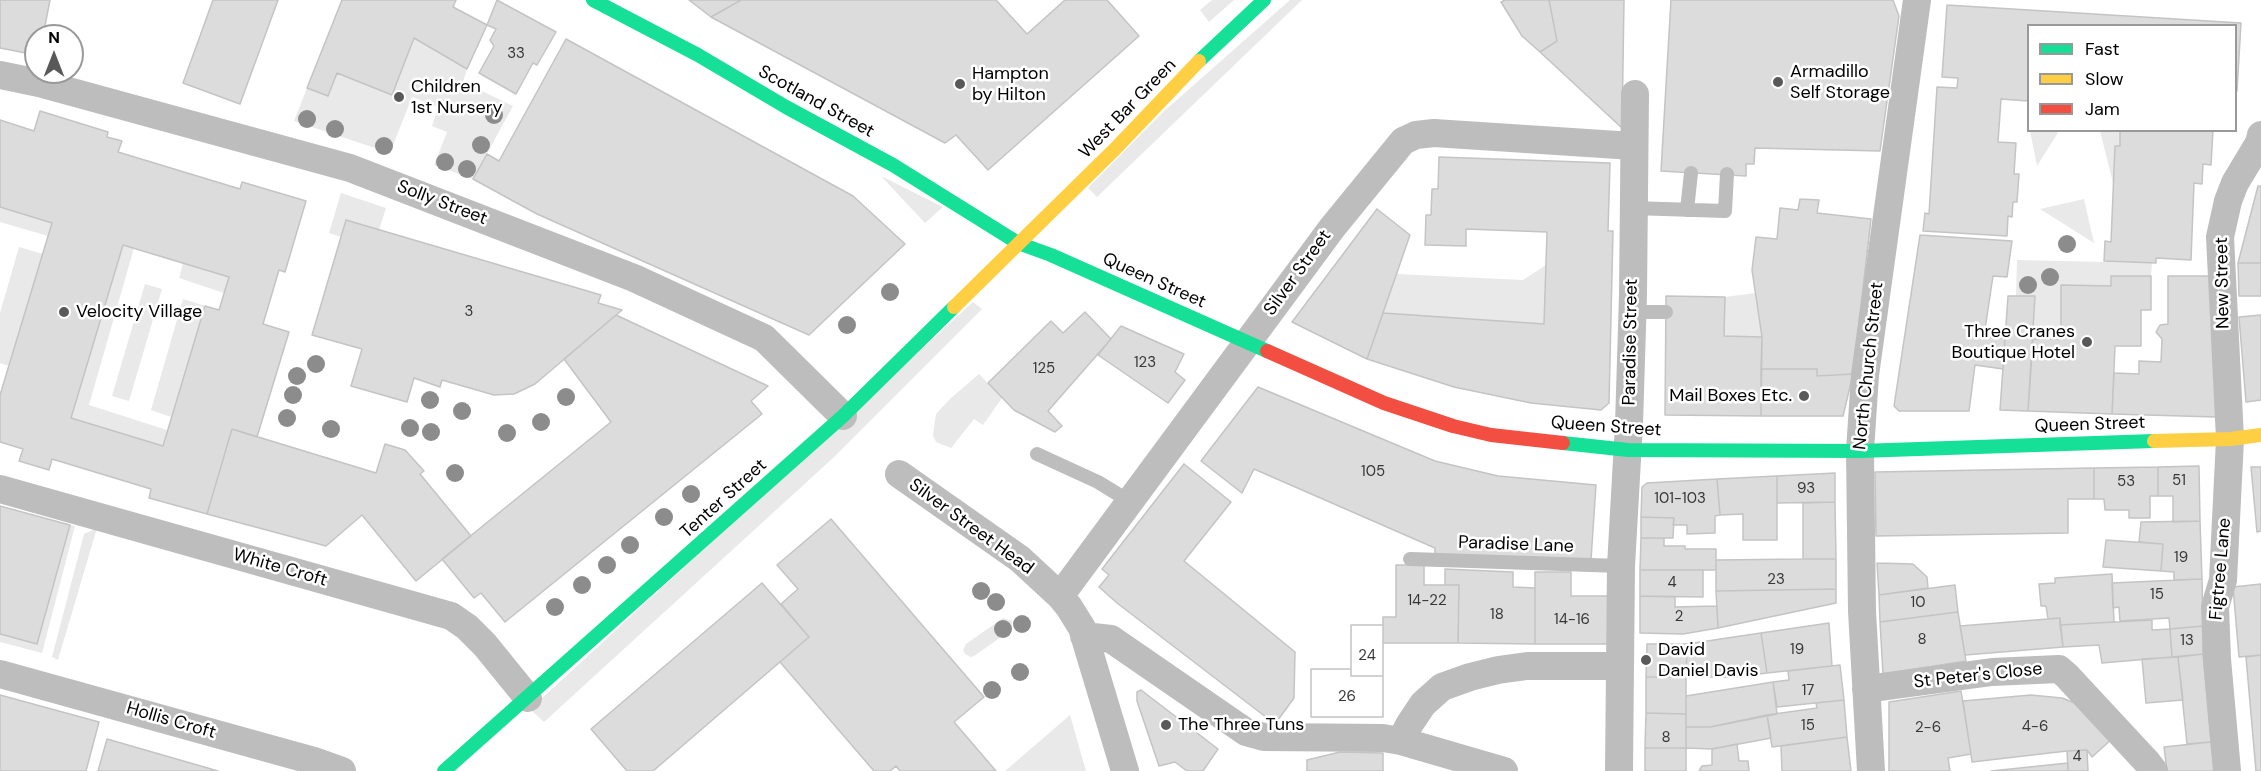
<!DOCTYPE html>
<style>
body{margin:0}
#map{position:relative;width:2261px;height:771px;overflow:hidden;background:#fff;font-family:"DM Sans",sans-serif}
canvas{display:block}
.legend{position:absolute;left:2027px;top:24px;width:210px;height:108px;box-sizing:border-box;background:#fff;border:2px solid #999;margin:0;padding:8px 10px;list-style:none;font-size:18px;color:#000}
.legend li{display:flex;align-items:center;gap:12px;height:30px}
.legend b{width:30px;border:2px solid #999}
.north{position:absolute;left:24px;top:24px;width:60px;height:60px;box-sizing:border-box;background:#fff;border:2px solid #999;border-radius:50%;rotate:0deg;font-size:16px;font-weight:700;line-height:24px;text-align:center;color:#000}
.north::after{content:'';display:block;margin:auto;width:21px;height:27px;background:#595959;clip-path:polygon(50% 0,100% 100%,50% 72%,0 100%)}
</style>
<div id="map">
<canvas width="2261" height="771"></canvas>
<ul class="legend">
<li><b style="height:8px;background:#16e098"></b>Fast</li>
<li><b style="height:8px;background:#ffcf43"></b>Slow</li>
<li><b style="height:8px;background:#f24e42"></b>Jam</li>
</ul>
<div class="north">N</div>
</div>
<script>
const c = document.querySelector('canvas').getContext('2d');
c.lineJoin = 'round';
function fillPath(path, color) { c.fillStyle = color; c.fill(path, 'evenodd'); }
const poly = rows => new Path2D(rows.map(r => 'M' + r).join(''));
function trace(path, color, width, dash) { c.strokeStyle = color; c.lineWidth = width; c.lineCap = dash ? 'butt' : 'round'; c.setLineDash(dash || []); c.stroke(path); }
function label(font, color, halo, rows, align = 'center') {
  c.font = font + ' "DM Sans",sans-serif'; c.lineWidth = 5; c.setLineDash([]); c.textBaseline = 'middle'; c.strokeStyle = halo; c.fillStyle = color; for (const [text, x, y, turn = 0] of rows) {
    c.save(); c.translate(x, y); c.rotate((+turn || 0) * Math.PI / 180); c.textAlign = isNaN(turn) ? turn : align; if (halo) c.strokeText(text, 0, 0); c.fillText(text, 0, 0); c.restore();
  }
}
const green = poly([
 [1212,0,1234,0,1209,22,1200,10],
 [1290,0,1302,0,1097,197,1088,188,1162,113],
 [414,38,467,69,463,82,513,106,473,179,434,165,447,132,432,126,438,107,412,97,390,153,294,121,307,88,328,96,337,73,392,94],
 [2030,131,2059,131,2037,166],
 [2100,131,2120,131,2120,146,2115,146,2113,183],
 [881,176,943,207,925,223],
 [341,193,386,208,379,230,346,220,341,237,329,233],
 [2084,199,2094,243,2040,209],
 [0,207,52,223,48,236,0,222],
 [123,245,134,248,89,405,167,430,163,446,71,418],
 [19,247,43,254,9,366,0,363,0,313],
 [2017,260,2152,263,2151,276,2111,276,2111,286,2061,339,2033,339,2035,297,2016,296],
 [183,263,229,277,224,293,179,278],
 [1546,265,1544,324,1383,313,1396,274,1523,280],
 [145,284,162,289,129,401,112,396],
 [1755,293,1762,337,1724,336,1725,297],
 [183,299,205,306,171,417,151,410],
 [973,302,982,309,833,458,544,722,530,709],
 [979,374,1002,398,983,425,974,419,951,448,936,442,933,435,936,414,950,399],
 [70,525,75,526,42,653,0,642,0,634,37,644],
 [97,528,58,660,52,657,84,534],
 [1003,618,1012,621,1011,630,974,656,971,657,965,654,963,650,966,644],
 [1070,715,1086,771,1005,771]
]);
const building = poly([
 [0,0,50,0,43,36,36,36,36,55,0,48,0,0],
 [213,0,278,0,240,104,183,83,213,0],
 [342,0,456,0,453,7,487,25,467,69,414,38,392,95,337,73,328,96,307,88,342,0],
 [497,0,556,32,537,65,533,63,516,94,479,73,494,46,490,40,496,29,487,25,497,0],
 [689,0,741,0,711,17,689,0],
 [741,0,996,0,1027,34,1065,0,1107,0,1139,36,988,170,956,135,945,143,711,17,741,0],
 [1505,0,1549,0,1557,41,1540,52,1522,36,1501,2,1505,0],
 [1549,0,1624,0,1622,128,1540,52,1557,41,1549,0],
 [1671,0,1893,0,1899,16,1880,151,1755,148,1754,164,1746,164,1746,176,1661,171,1671,0],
 [1947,5,2241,23,2237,91,2236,91,2236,26,2028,26,2028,101,2001,99,1998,142,2016,143,2014,174,2019,174,2017,202,2013,202,2012,217,2008,216,2007,236,1923,231,1925,213,1929,214,1937,87,1957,88,1958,78,1942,77,1947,5],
 [566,39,853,196,905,244,809,335,537,214,473,179,487,154,499,161,566,39],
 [40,111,108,132,107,137,122,141,118,152,240,189,242,182,306,201,285,272,279,270,263,324,289,332,257,437,232,429,207,514,149,498,151,489,52,459,49,470,19,461,23,449,0,442,0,395,52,223,0,207,0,120,34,131,40,111],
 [123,245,229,277,219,310,205,306,163,446,71,418,123,245],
 [2120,130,2213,130,2211,165,2203,164,2202,184,2194,183,2191,260,2156,258,2156,263,2104,261,2105,241,2111,242,2115,146,2120,146,2120,130],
 [1439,157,1610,163,1608,231,1613,231,1609,403,1601,410,1531,403,1454,387,1367,359,1383,313,1544,324,1547,232,1466,229,1466,246,1425,245,1426,215,1431,215,1432,189,1438,189,1439,157],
 [2258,186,2261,186,2261,263,2238,263,2258,186],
 [1800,199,1819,200,1817,213,1871,219,1853,374,1817,376,1817,369,1761,369,1762,337,1752,270,1756,237,1777,239,1780,208,1798,210,1800,199],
 [1377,209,1410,235,1367,359,1292,322,1377,209],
 [346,220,601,295,598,303,622,310,535,384,514,394,494,395,442,380,440,387,414,378,407,402,351,386,362,349,312,335,346,220],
 [1920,235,2012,241,2007,277,1993,276,1984,336,2005,338,2003,369,1975,365,1969,411,1899,411,1894,406,1920,235],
 [2238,263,2261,263,2261,296,2239,296,2238,263],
 [2111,276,2151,276,2151,310,2141,310,2141,346,2115,346,2112,414,2028,411,2033,339,2061,339,2061,285,2111,286,2111,276],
 [2168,276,2213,276,2216,417,2112,414,2114,373,2139,374,2139,361,2161,362,2162,339,2156,332,2160,325,2168,324,2168,276],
 [1666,296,1725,297,1724,336,1762,337,1761,416,1665,415,1666,296],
 [2008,296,2035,296,2028,411,2000,410,2008,296],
 [1085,312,1111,339,1048,411,1062,426,1055,432,1014,410,988,383,1051,321,1063,333,1085,312],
 [616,315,768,386,751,401,762,414,505,622,481,593,474,598,442,559,611,422,564,359,616,315],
 [2261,315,2261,400,2246,402,2239,317,2261,315],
 [1121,326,1184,354,1175,372,1185,380,1168,403,1098,355,1121,326],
 [1761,369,1817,369,1817,376,1853,374,1843,416,1761,416,1761,369],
 [1258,387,1435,461,1498,476,1596,485,1591,560,1435,555,1435,548,1254,469,1242,493,1201,461,1258,387],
 [232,429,376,473,385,444,405,450,424,471,420,474,471,536,416,581,362,515,326,546,207,514,232,429],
 [1184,464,1231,502,1184,561,1295,652,1294,698,1275,724,1117,603,1099,587,1109,575,1102,569,1184,464],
 [2199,466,2200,521,2173,522,2173,496,2158,496,2158,467,2199,466],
 [2158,467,2158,496,2150,496,2150,518,2129,518,2129,510,2105,510,2104,499,2094,499,2094,468,2158,467],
 [2251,467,2261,467,2261,531,2257,532,2251,467],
 [2094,468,2094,499,2068,499,2068,533,1876,536,1875,472,2094,468],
 [1835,473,1835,502,1777,503,1777,476,1835,473],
 [1777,476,1777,540,1743,540,1743,514,1720,515,1717,479,1777,476],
 [1717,479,1720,515,1715,516,1715,533,1687,534,1687,525,1673,525,1674,518,1641,517,1642,487,1647,483,1717,479],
 [1835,502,1836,559,1803,559,1803,503,1835,502],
 [0,506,70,525,37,644,0,634,0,506],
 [1641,517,1674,518,1673,538,1641,538,1641,517],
 [831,519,984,697,954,722,996,771,900,771,896,766,890,771,874,771,780,662,809,637,781,604,798,589,777,565,831,519],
 [2200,521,2202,579,2174,580,2174,572,2161,571,2163,544,2139,542,2141,522,2200,521],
 [1641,538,1664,538,1664,546,1685,546,1685,549,1716,549,1716,570,1640,570,1641,538],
 [2106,540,2163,544,2161,571,2103,567,2106,540],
 [1803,559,1836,559,1836,589,1716,591,1716,560,1803,559],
 [1877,563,1913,564,1927,577,1928,588,1879,595,1877,563],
 [1396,565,1424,565,1424,585,1459,585,1458,643,1383,643,1383,617,1396,617,1396,565],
 [1445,569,1513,572,1513,587,1535,588,1535,644,1458,643,1459,585,1445,585,1445,569],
 [1640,570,1703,570,1703,597,1640,596,1640,570],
 [1535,572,1571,572,1571,596,1610,596,1610,644,1535,644,1535,572],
 [2112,574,2114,622,2060,625,2060,618,2048,619,2046,606,2041,606,2039,584,2055,583,2055,578,2112,574],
 [2202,579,2203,626,2170,629,2169,618,2120,621,2119,607,2113,608,2112,583,2202,579],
 [762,583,809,637,653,771,627,771,591,729,762,583],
 [2261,584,2261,655,2239,657,2233,587,2261,584],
 [1955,585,1958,612,1880,622,1879,595,1955,585],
 [1836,589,1836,603,1718,628,1716,591,1836,589],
 [1640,596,1675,597,1675,607,1717,606,1718,628,1683,634,1640,633,1640,596],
 [1958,612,1966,661,1883,674,1880,622,1958,612],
 [2060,618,2063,647,1965,655,1960,626,2060,618],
 [2152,620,2152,630,2170,629,2172,657,2102,663,2099,645,2063,647,2060,625,2152,620],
 [1829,623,1832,666,1767,673,1761,633,1829,623],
 [1351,625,1383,625,1383,676,1351,676,1351,625],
 [1351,625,1383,625,1383,717,1311,717,1311,669,1351,669,1351,625],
 [2203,626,2203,654,2172,657,2170,629,2203,626],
 [1761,633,1767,673,1735,677,1686,677,1687,644,1761,633],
 [1647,644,1687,644,1686,677,1646,677,1647,644],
 [2203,654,2211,742,2187,744,2178,657,2203,654],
 [2261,655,2261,771,2256,771,2246,657,2261,655],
 [2178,657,2183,700,2146,703,2142,659,2178,657],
 [1840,665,1844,700,1777,707,1773,682,1789,680,1788,671,1840,665],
 [1311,669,1351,669,1351,676,1383,676,1383,717,1311,717,1311,669],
 [1646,677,1686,677,1686,714,1646,713,1646,677],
 [1773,682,1777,714,1710,727,1686,727,1686,696,1773,682],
 [1141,690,1218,749,1203,771,1187,771,1175,762,1159,766,1137,701,1137,692,1141,690],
 [1961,691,1971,754,1948,758,1950,771,1889,771,1889,702,1961,691],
 [0,695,99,722,86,771,0,771,0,695],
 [2031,695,2062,698,2080,705,2113,738,2092,757,2087,750,2067,751,1972,762,1963,701,2031,695],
 [1844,700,1847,737,1772,747,1767,715,1817,708,1816,703,1844,700],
 [1646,713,1686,714,1686,748,1645,748,1646,713],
 [1767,715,1771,738,1712,749,1686,748,1686,727,1710,727,1767,715],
 [1847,737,1851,771,1782,771,1781,746,1847,737],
 [107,739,218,771,98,771,107,739],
 [2211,742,2215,771,2167,771,2164,747,2211,742],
 [1737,744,1739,761,1748,761,1749,771,1699,771,1702,766,1712,765,1712,749,1737,744],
 [1645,748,1686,748,1686,771,1645,771,1645,748],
 [2087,750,2088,771,2068,771,2067,751,2087,750],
 [1340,752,1383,753,1383,771,1307,771,1307,760,1340,752],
 [2068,763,2068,771,1991,771,2068,763]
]);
const lane = poly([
 [1633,208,1725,211,1727,174],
 [1687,210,1691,173],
 [1632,312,1666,312],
 [1037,454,1098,482,1129,501],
 [1410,559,1621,566]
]);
const street = poly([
 [0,75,39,83,350,168,634,278,764,338,843,416],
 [899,474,1020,559,1060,596,1069,607,1082,628,1125,771],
 [0,489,451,616,467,627,485,645,528,698],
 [1060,596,1332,228,1403,141,1416,135,1434,133,1633,146],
 [1084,636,1111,639,1246,732,1264,737,1383,738,1401,741],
 [0,674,314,761,342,771],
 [1866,689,1992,672,2059,669,2067,676,2147,762,2154,771],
 [1504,771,1401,741,1409,725,1423,704,1442,687,1470,677,1498,670,1527,666,1620,666],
 [1619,771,1621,566,1629,424,1633,295,1635,94],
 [1871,771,1862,611,1860,451,1865,375,1917,0],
 [2227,771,2217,659,2215,607,2223,580,2230,439,2220,237,2228,201,2235,183,2259,143,2261,135]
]);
const fast = poly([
 [593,0,698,55,786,107,893,165,1018,243,1051,255,1267,351],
 [1199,61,1264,0],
 [1563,443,1628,450,1860,451,2154,441],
 [444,771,843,416,954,307]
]);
const slow = poly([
 [954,307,1115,149,1199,61],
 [2154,441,2230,439,2261,435]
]);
const jam = poly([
 [1267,351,1384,403,1453,426,1491,435,1563,443]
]);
const trees = [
 [494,115],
 [307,119],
 [335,129],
 [481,145],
 [384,146],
 [445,162],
 [467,169],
 [2067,244],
 [2050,277],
 [2028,285],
 [890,292],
 [847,325],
 [316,364],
 [297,376],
 [293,395],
 [566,397],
 [430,400],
 [462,411],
 [287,418],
 [541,422],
 [410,428],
 [331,429],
 [431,432],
 [507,433],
 [455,473],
 [691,494],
 [664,517],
 [630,545],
 [607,565],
 [582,585],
 [981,591],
 [996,602],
 [555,607],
 [1022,624],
 [1003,629],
 [1020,672],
 [992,690]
];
const markers = [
 [1778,82,6,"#595959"],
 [960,84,6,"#595959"],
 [399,97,6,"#595959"],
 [64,312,6,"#595959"],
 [2087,342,6,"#595959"],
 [1804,396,6,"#595959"],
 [1646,660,6,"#595959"],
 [1166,725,6,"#595959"]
];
const numberNames = [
 ["33",516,54],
 ["3",469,312],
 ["123",1145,363],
 ["125",1044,369],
 ["105",1373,472],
 ["51",2179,481],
 ["53",2126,482],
 ["93",1806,489],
 ["101-103",1680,499],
 ["19",2181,558],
 ["23",1776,580],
 ["4",1672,583],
 ["15",2157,595],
 ["14-22",1427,601],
 ["10",1918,603],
 ["18",1497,615],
 ["2",1679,617],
 ["14-16",1572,620],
 ["8",1922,640],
 ["13",2187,641],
 ["19",1797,650],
 ["24",1367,656],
 ["17",1808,691],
 ["26",1347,697],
 ["15",1808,726],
 ["4-6",2035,727],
 ["2-6",1928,728],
 ["8",1666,738],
 ["4",2077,757]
];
const poiNames = [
 ["Armadillo",1790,72],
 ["Self Storage",1790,93],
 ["Hampton",972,74],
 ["by Hilton",972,95],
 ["Children",411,87],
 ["1st Nursery",411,108],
 ["Velocity Village",76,312],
 ["Three Cranes",2075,332,"right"],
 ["Boutique Hotel",2075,353,"right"],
 ["Mail Boxes Etc.",1792,396,"right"],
 ["David",1658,650],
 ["Daniel Davis",1658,671],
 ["The Three Tuns",1178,725]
];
const streetNames = [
 ["Scotland Street",816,102,29],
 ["West Bar Green",1128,109,-46],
 ["Solly Street",442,203,21],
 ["Silver Street",1298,273,-54],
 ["Queen Street",1154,281,24],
 ["New Street",2223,283,-91],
 ["Paradise Street",1631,342,-89],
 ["North Church Street",1869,366,-84],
 ["Queen Street",2090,425,-2],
 ["Queen Street",1606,427,4],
 ["Tenter Street",724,499,-42],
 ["Silver Street Head",971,527,36],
 ["Paradise Lane",1516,545,2],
 ["White Croft",280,568,16],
 ["Figtree Lane",2221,569,-85],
 ["St Peter's Close",1978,676,-6],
 ["Hollis Croft",171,721,16]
];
fillPath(green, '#e9e9e9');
fillPath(building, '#dcdcdc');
trace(building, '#c4c4c4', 1.5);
trace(lane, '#bdbdbd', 14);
trace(street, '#bdbdbd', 28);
trace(fast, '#16e098', 14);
trace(slow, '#ffcf43', 14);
trace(jam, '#f24e42', 14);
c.fillStyle = '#8c8c8c';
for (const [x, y] of trees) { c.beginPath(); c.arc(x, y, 9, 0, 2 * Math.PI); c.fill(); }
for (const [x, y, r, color] of markers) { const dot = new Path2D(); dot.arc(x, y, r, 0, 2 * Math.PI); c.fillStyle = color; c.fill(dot); trace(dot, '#fff', 2); }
label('15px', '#373737', null, numberNames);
label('18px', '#000', '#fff', poiNames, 'left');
label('18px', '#000', '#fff', streetNames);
</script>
